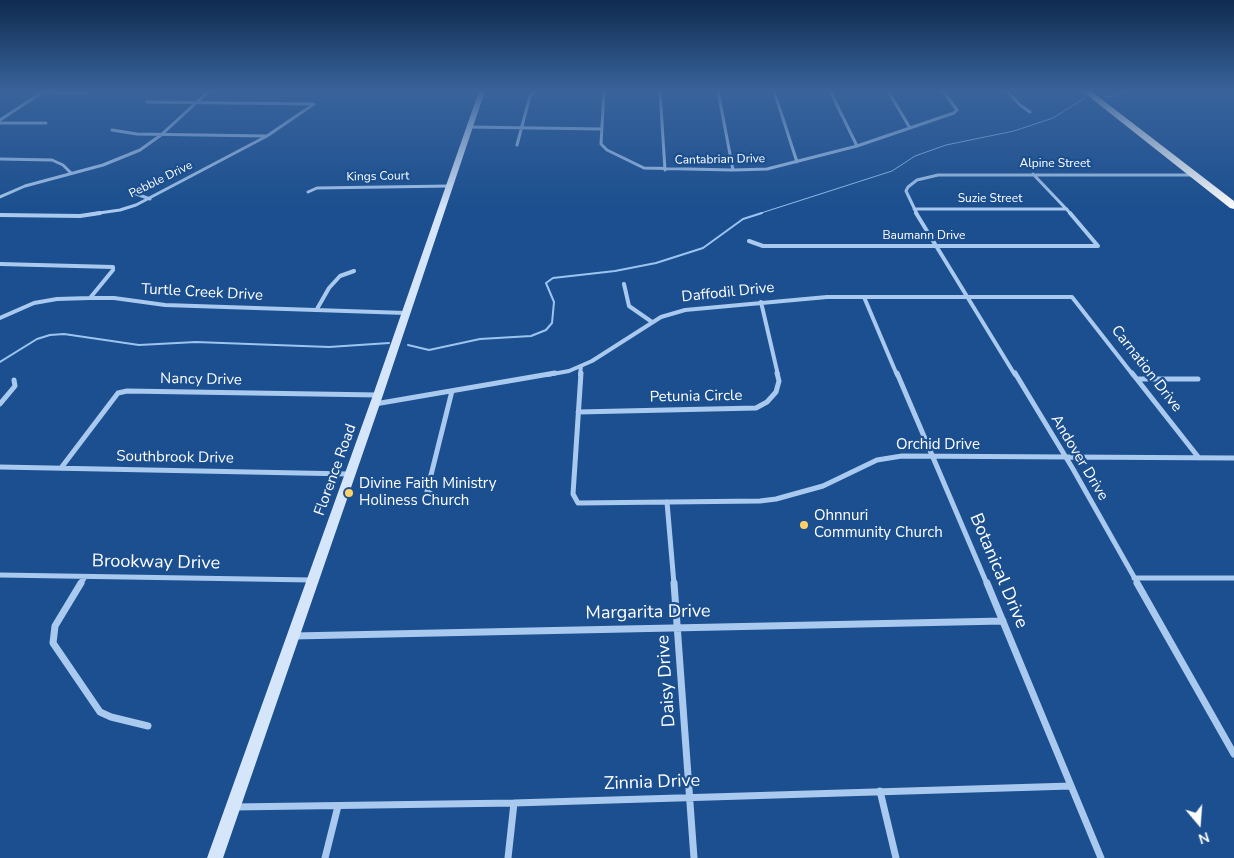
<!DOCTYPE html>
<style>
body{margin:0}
#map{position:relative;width:1234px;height:858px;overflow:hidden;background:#1b4f8f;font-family:"Nunito Sans",sans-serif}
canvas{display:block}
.north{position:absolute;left:1174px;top:798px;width:50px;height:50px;-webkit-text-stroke:4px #1b4f8f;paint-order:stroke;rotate:162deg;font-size:14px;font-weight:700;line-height:20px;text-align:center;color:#fff}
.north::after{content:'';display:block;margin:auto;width:18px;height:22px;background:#fff;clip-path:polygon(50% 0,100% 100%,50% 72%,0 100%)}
</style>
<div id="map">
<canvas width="1234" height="858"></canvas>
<div class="north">N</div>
</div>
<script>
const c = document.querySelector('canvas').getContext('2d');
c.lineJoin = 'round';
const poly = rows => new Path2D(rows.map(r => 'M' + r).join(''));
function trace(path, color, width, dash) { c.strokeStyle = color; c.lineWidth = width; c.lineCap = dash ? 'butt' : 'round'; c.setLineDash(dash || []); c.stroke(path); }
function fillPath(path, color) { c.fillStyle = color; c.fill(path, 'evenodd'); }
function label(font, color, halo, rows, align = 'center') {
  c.font = font + ' "Nunito Sans",sans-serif'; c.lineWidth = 4.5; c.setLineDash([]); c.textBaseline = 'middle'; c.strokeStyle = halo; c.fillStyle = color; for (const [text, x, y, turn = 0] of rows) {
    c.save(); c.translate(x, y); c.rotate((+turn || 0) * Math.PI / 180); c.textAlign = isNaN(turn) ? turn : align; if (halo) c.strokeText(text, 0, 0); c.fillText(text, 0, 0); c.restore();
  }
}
const streamFar1 = poly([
 [1104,97,1116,96,1126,91],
 [758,214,892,171,915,156,946,145,1014,131,1053,118,1085,98]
]);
const stream = poly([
 [408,345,429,350,480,339,531,336,546,330,552,323,554,302,546,283,553,278,615,271,656,263,703,248,743,219,762,213],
 [0,362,37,339,50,335,64,334,139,345,196,342,329,347,389,343]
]);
const streetFar3 = poly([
 [604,91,601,144,607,150,644,168,733,170,767,169,857,146,954,113,957,110,943,91],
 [660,91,665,170],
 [718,91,733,170],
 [774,91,797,162],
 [830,91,857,146],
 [888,91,910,128],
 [1007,91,1020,105,1030,112],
 [42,92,86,93],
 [0,120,44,91],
 [0,123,46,123],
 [469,127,602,129],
 [112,130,137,134,266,136],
 [517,145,530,96,535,92],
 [0,159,52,160,63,165,71,173],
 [1033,174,1071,214],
 [131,192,150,199],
 [308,192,317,188,449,186],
 [0,197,25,186,103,165,140,150,161,135,209,91],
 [914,209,1067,209],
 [92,214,120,210,136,205,267,136,314,104,147,102],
 [917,214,906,191,908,187,917,180,938,175,1194,175]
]);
const streetFar2 = poly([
 [916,213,1015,375],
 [0,215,80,216,100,213],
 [749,241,763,246,1098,246,1070,213],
 [0,264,113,267,113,270,90,298],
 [624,284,629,306,652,322],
 [864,297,897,375],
 [761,302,778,375],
 [317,309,329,288,340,276,354,271],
 [0,318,34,303,57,299,90,298,114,298,165,305,406,313],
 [547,375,569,371,592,361,661,317,685,310,827,297,1072,297,1133,375],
 [580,375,581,366]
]);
const streetFar1 = poly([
 [581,373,573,494,578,503,760,501,776,499,823,486,877,460,902,456,1234,458],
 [897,373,987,584],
 [1015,373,1073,469,1138,584],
 [1132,373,1199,458],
 [1137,379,1198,379],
 [0,404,15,386,14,380],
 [375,404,555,373],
 [578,412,756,408,767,402,776,392,779,381,777,373],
 [0,467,349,474],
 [61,468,118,393,127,391,378,395],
 [441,500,427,491,452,391],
 [667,502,674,584],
 [0,575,312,580],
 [1134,578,1234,578],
 [80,584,85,577]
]);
const street = poly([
 [81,583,55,626,53,643,100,712,111,717,148,726],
 [674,583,694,858],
 [987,583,1101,858],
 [1137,583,1234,754],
 [294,636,1003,621],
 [880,791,896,858],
 [234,807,514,803,1071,786],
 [325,858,338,806],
 [508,858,514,803]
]);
const secondary = poly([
 [479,91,485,91,383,395,223,858,207,858,373,395,479,91]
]);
const highway = poly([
 [1082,91,1091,91,1234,201,1234,209,1230,208,1082,91]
]);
const markers = [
 [349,493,5,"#ffd166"],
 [804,525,5,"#ffd166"]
];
const farStreetnames = [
 ["Cantabrian Drive",720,160,-1],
 ["Alpine Street",1055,164],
 ["Kings Court",378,177,-1],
 ["Pebble Drive",161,180,-26],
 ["Suzie Street",990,199],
 ["Baumann Drive",924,236]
];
const streetNames = [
 ["Turtle Creek Drive",202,293,3],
 ["Daffodil Drive",728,293,-6],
 ["Carnation Drive",1146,369,52],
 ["Nancy Drive",201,380,1],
 ["Petunia Circle",696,397,-1],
 ["Orchid Drive",938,445],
 ["Southbrook Drive",175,458,1],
 ["Andover Drive",1079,458,59],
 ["Florence Road",336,470,-70]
];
const poiNames = [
 ["Divine Faith Ministry",359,484],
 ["Holiness Church",359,501],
 ["Ohnnuri",814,516],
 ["Community Church",814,533]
];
const nearStreetnames = [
 ["Brookway Drive",156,563,1],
 ["Botanical Drive",998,571,67],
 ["Margarita Drive",648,613,-1],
 ["Daisy Drive",667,681,-94],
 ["Zinnia Drive",652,783,-2]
];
trace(streamFar1, '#9cc4f0', 1);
trace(stream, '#9cc4f0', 2);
trace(streetFar3, '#a9c9ee', 3);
trace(streetFar2, '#a9c9ee', 4);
trace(streetFar1, '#a9c9ee', 5);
trace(street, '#a9c9ee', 7);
fillPath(secondary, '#d6e6fa');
fillPath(highway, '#fff');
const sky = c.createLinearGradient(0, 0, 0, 211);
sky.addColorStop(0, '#0f2b4f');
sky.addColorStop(0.43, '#39639b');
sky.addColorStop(1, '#39639b00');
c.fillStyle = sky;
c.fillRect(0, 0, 1234, 211);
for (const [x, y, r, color] of markers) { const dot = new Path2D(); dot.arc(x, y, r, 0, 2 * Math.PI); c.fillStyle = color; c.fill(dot); trace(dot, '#1b4f8f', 2); }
label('12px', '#fff', '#1b4f8f', farStreetnames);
label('15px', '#fff', '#1b4f8f', streetNames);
label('15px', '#fff', '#1b4f8f', poiNames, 'left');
label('18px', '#fff', '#1b4f8f', nearStreetnames);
</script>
